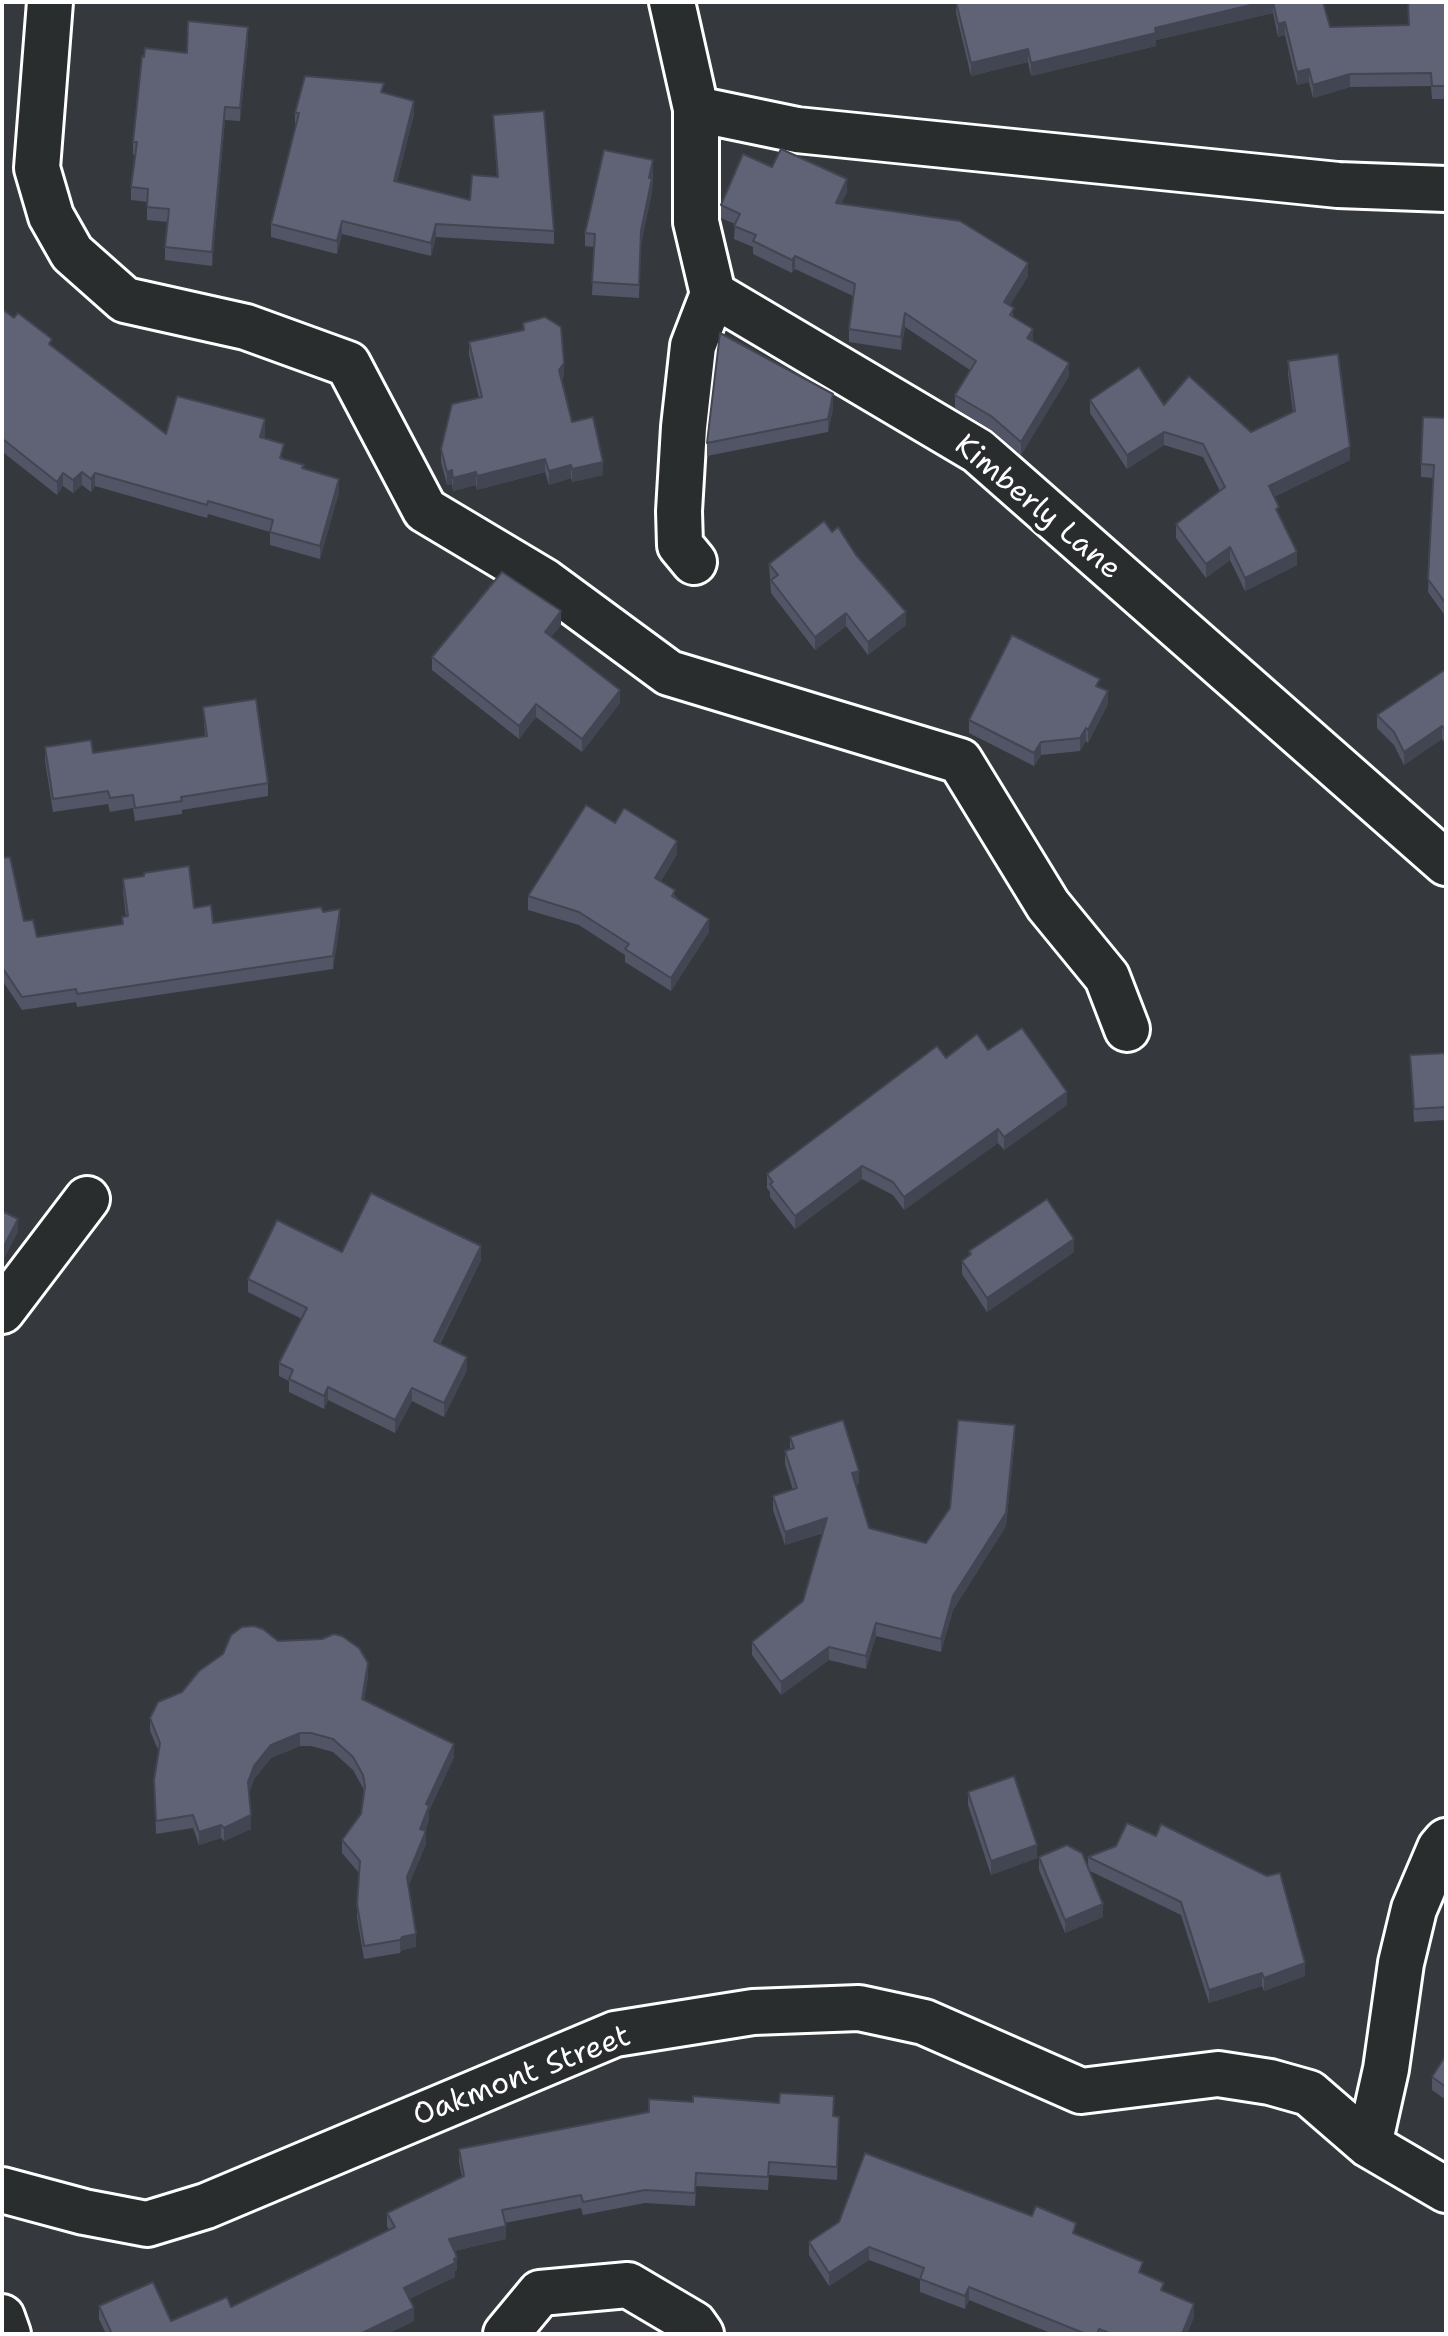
<!DOCTYPE html>
<style>
body{margin:0}
#map{position:relative;width:1448px;height:2336px;overflow:hidden;background:#35383c;font-family:"Shantell Sans",sans-serif}
canvas{display:block}
.frame{position:absolute;inset:0;border:4px solid #fff;pointer-events:none}
</style>
<div id="map">
<canvas width="1448" height="2336"></canvas>
<div class="frame"></div>
</div>
<script>
const c = document.querySelector('canvas').getContext('2d');
c.lineJoin = 'round';
const poly = rows => new Path2D(rows.map(r => 'M' + r).join(''));
function trace(path, color, width, dash) { c.strokeStyle = color; c.lineWidth = width; c.lineCap = dash ? 'butt' : 'round'; c.setLineDash(dash || []); c.stroke(path); }
function fillPath(path, color) { c.fillStyle = color; c.fill(path, 'evenodd'); }
function label(font, color, halo, rows, align = 'center') {
  c.font = font + ' "Shantell Sans",sans-serif'; c.lineWidth = 8; c.setLineDash([]); c.textBaseline = 'middle'; c.strokeStyle = halo; c.fillStyle = color; for (const [text, x, y, turn = 0] of rows) {
    c.save(); c.translate(x, y); c.rotate((+turn || 0) * Math.PI / 180); c.textAlign = isNaN(turn) ? turn : align; if (halo) c.strokeText(text, 0, 0); c.fillText(text, 0, 0); c.restore();
  }
}
const minor = poly([
 [50,2,37,168,51,216,72,253,125,300,246,327,348,364,425,510,544,581,669,673,960,761,1048,905,1107,977,1127,1029],
 [672,2,696,109,696,222,713,294,978,451,1446,863],
 [696,109,797,130,1338,185,1446,189],
 [694,562,680,545,679,511,684,427,693,346,713,294],
 [2,1311,87,1199],
 [1369,2145,1386,2069,1401,1963,1414,1909,1440,1848,1446,1841],
 [2,2190,84,2212,147,2224,206,2206,615,2034,753,2012,859,2008,924,2022,1081,2091,1218,2074,1270,2082,1309,2093,1369,2145,1446,2190],
 [2,2317,8,2334],
 [506,2334,540,2293,628,2285,694,2324,701,2334]
]);
const wall = poly([
 [956,2,1323,2,1330,27,1409,25,1446,2,1446,99,1432,99,1431,86,1350,87,1313,98,1309,82,1297,85,1285,35,1278,37,1273,13,1156,40,1156,46,1031,76,1028,62,971,76,956,13],
 [248,41,240,121,225,120,212,266,165,260,165,247,168,222,147,220,147,202,131,200,131,187,136,155,133,155,133,142,144,57,187,53],
 [384,93,414,114,397,181,470,200,497,177,493,115,554,231,554,244,436,237,431,256,342,234,337,254,271,237,271,224,296,126,295,126,295,113],
 [772,167,847,192,841,204,1028,276,1010,305,1014,318,1033,341,1069,376,1021,455,991,430,955,408,955,395,970,370,905,327,901,350,849,342,849,329,853,296,795,269,792,273,753,254,753,247,734,239,735,224,721,218,721,205],
 [653,173,652,192,641,244,639,298,592,295,594,247,585,246,585,233],
 [2,309,166,434,265,432,264,438,284,459,304,469,339,492,320,559,270,545,270,532,208,514,207,518,95,486,91,492,82,485,73,493,63,486,57,495,4,453,2,455],
 [523,323,564,376,562,380,572,422,603,475,572,482,571,478,549,485,545,472,477,490,476,485,453,491,452,484,447,485,441,462,441,449,479,398,469,355,469,342,523,330],
 [1288,361,1350,460,1274,497,1279,516,1297,565,1245,591,1230,560,1206,578,1176,538,1176,524,1220,491,1203,457,1164,445,1127,469,1090,413,1090,400,1164,405,1251,432,1293,412,1288,374],
 [833,408,828,432,707,456,707,443],
 [1446,418,1446,617,1428,592,1433,478,1421,477,1421,464],
 [769,564,906,625,868,655,846,626,815,650,771,593],
 [561,625,551,637,620,703,582,752,536,717,519,739,432,670,432,657],
 [1446,669,1446,745,1442,739,1404,765,1394,745,1377,728,1377,715],
 [1100,687,1108,704,1088,743,1086,741,1080,751,1041,755,1034,766,969,733,969,720],
 [203,707,268,783,268,796,182,810,182,814,135,821,133,808,110,812,108,804,53,812,45,761,45,747,93,753,205,736],
 [615,823,677,854,661,881,709,932,671,991,625,962,625,955,579,925,528,910,528,896],
 [2,858,24,921,37,937,122,924,122,917,126,917,123,892,123,879,194,908,213,923,323,912,340,922,333,969,77,1007,76,1002,22,1010,2,980],
 [988,1050,1067,1105,1004,1150,998,1143,904,1210,893,1195,862,1179,795,1229,770,1197,770,1192,767,1188,767,1174,946,1058],
 [1446,1053,1446,1120,1414,1122,1410,1055],
 [969,1251,1074,1252,987,1312,962,1274,962,1261,969,1256],
 [342,1252,481,1260,440,1344,467,1370,444,1417,412,1401,395,1433,328,1400,324,1409,289,1392,289,1381,279,1376,279,1363,302,1319,248,1292,248,1279],
 [790,1437,859,1484,856,1485,869,1528,926,1543,1015,1438,1006,1526,953,1610,941,1652,876,1636,866,1669,829,1660,781,1695,752,1655,752,1642,803,1601,823,1533,785,1545,773,1510,773,1496,793,1490,785,1464,785,1451,790,1450],
 [278,1641,368,1676,364,1700,454,1757,429,1811,429,1819,425,1831,426,1844,408,1886,416,1947,402,1950,400,1953,364,1959,357,1917,359,1873,342,1853,342,1840,361,1814,364,1794,363,1788,353,1770,333,1752,311,1746,300,1746,271,1758,254,1779,249,1793,251,1829,224,1841,221,1838,199,1845,193,1828,156,1834,154,1780,159,1752,150,1731,150,1718,182,1692],
 [968,1792,1037,1858,991,1875,968,1805],
 [1116,1846,1305,1976,1264,1991,1262,1986,1209,2003,1181,1915,1090,1871,1103,1917,1065,1933,1039,1870,1039,1857,1088,1868,1088,1857],
 [1446,2055,1446,2100,1432,2090,1432,2077],
 [834,2116,839,2130,837,2180,769,2175,768,2190,696,2186,695,2206,645,2203,583,2215,581,2208,505,2223,506,2239,454,2251,457,2270,455,2271,455,2277,409,2299,414,2321,387,2334,106,2334,99,2319,99,2306,171,2321,231,2307,389,2230,387,2226,387,2213,462,2177,459,2162,459,2149],
 [1076,2235,1143,2274,1194,2317,1187,2334,1053,2334,969,2300,965,2309,920,2292,920,2279,869,2260,829,2286,809,2255,809,2242]
]);
const shadedWall = poly([
 [1263,2,1273,2,1273,13,1156,40,1156,46,1031,76,1031,63,1155,28],
 [1285,22,1285,35,1278,37,1278,24],
 [248,27,248,41,240,121,240,108],
 [1028,49,1028,62,971,76,971,63],
 [1309,69,1309,82,1297,85,1297,72],
 [1350,74,1350,87,1313,98,1313,85],
 [414,101,414,114,394,194,394,181],
 [225,107,225,120,212,266,212,252],
 [653,160,653,173,649,191,649,178],
 [652,178,652,192,641,244,639,298,641,231],
 [847,179,847,192,836,216,836,203],
 [342,221,342,234,337,254,337,241],
 [436,224,436,237,431,256,431,243],
 [795,256,795,269,792,273,792,260],
 [1028,263,1028,276,1004,315,1004,302],
 [905,313,905,327,901,350,901,337],
 [1033,329,1033,342,1027,338],
 [564,363,564,376,559,383,559,370],
 [1069,363,1069,376,1021,455,1021,442],
 [833,394,833,408,828,432,828,419],
 [265,419,265,432,260,450,260,437],
 [1164,432,1164,445,1127,469,1127,455],
 [1350,447,1350,460,1269,499,1269,486],
 [545,459,545,472,477,490,477,476],
 [603,462,603,475,572,482,572,469],
 [571,465,571,478,549,485,549,471],
 [452,470,452,484,447,485,447,472],
 [82,472,82,485,73,493,73,480],
 [476,472,476,485,453,491,453,478],
 [63,473,63,486,57,495,57,482],
 [95,473,95,486,91,492,91,479],
 [339,479,339,492,320,559,320,546],
 [1230,547,1230,560,1206,578,1206,564],
 [1297,552,1297,565,1245,591,1245,578],
 [561,611,561,625,545,645,545,632],
 [906,612,906,625,868,655,868,642],
 [846,613,846,626,815,650,815,637],
 [620,690,620,703,582,752,582,739],
 [1108,691,1108,704,1088,743,1088,730],
 [536,704,536,717,519,739,519,726],
 [1442,726,1442,739,1404,765,1404,752],
 [1086,728,1086,741,1080,751,1080,738],
 [1041,742,1041,755,1034,766,1034,753],
 [677,841,677,854,655,891,655,878],
 [340,909,340,922,333,969,333,956],
 [709,919,709,932,671,991,671,978],
 [1067,1092,1067,1105,1004,1150,1004,1137],
 [998,1129,998,1143,904,1210,904,1197],
 [862,1166,862,1179,795,1229,795,1216],
 [18,1219,18,1232,2,1263,2,1250],
 [1074,1239,1074,1252,987,1312,987,1298],
 [481,1246,481,1260,434,1354,434,1341],
 [467,1357,467,1370,444,1417,444,1403],
 [328,1387,328,1400,324,1409,324,1396],
 [412,1388,412,1401,395,1433,395,1420],
 [1015,1425,1015,1438,1006,1526,953,1610,941,1652,941,1639,953,1596],
 [859,1471,859,1484,852,1486,852,1473],
 [827,1518,827,1531,785,1545,785,1532],
 [876,1623,876,1636,866,1669,866,1656],
 [829,1647,829,1660,781,1695,781,1682],
 [368,1663,368,1676,362,1713,362,1699],
 [300,1733,300,1746,271,1758,254,1779,248,1795,248,1782,254,1766,271,1745],
 [454,1744,454,1757,429,1811,429,1819,420,1842,420,1829,426,1804],
 [251,1815,251,1829,224,1841,224,1828],
 [221,1825,221,1838,199,1845,199,1832],
 [426,1831,426,1844,407,1890,407,1877],
 [1037,1845,1037,1858,991,1875,991,1861],
 [1103,1904,1103,1917,1065,1933,1065,1920],
 [416,1934,416,1947,402,1950,400,1953,400,1940,402,1937],
 [1305,1963,1305,1976,1264,1991,1264,1978],
 [4,1972,4,1985,2,1986,2,1973],
 [1262,1973,1262,1986,1209,2003,1209,1990],
 [506,2226,506,2239,449,2252,449,2239],
 [869,2247,869,2260,829,2286,829,2273],
 [457,2257,457,2270,455,2271,455,2277,404,2301,404,2288],
 [969,2287,969,2300,965,2309,965,2296],
 [1194,2304,1194,2317,1187,2334,1182,2334],
 [414,2308,414,2321,387,2334,360,2334]
]);
const building = poly([
 [956,2,1263,2,1155,28,1156,33,1031,63,1028,49,971,63,956,2],
 [1273,2,1323,2,1330,27,1409,25,1408,2,1446,2,1446,86,1432,86,1431,73,1350,74,1313,85,1309,69,1297,72,1285,22,1278,24,1273,2],
 [188,21,248,27,240,108,225,107,212,252,165,247,169,209,147,207,148,189,131,187,137,142,133,142,142,56,144,57,145,48,187,53,188,21],
 [305,76,384,83,381,92,414,101,394,181,470,200,472,175,498,177,493,115,544,111,554,231,436,224,431,243,342,221,337,241,271,224,299,113,295,113,305,76],
 [781,149,847,179,836,203,960,221,1028,263,1004,302,1014,308,1010,315,1033,329,1027,338,1069,363,1021,442,991,416,955,395,976,361,905,313,901,337,849,329,855,284,795,256,792,260,753,241,756,235,734,226,740,214,721,205,743,154,772,167,781,149],
 [604,150,653,160,649,178,652,178,641,231,639,285,592,282,595,234,585,233,604,150],
 [2,309,14,318,18,313,52,339,49,344,166,434,177,396,265,419,260,437,284,444,280,458,304,465,302,468,339,479,320,546,270,532,273,520,208,501,207,505,95,473,91,479,82,472,73,480,63,473,57,482,4,440,2,442,2,309],
 [545,317,561,327,564,363,559,370,572,422,593,417,603,462,572,469,571,465,549,471,545,459,477,476,476,472,453,478,452,470,447,472,441,449,452,404,482,397,469,342,524,330,523,323,545,317],
 [720,333,833,394,828,419,707,443,720,333],
 [1338,354,1350,447,1269,486,1279,507,1276,509,1297,552,1245,578,1230,547,1206,564,1176,524,1225,487,1203,444,1164,432,1127,455,1090,400,1139,367,1164,405,1189,376,1251,432,1295,411,1288,361,1338,354],
 [1423,417,1446,418,1446,604,1428,579,1434,465,1421,464,1423,417],
 [824,521,832,532,838,527,856,555,906,612,868,642,846,613,815,637,771,580,778,575,769,564,824,521],
 [502,572,561,611,545,632,620,690,582,739,536,704,519,726,432,657,502,572],
 [1012,635,1100,679,1096,686,1108,691,1088,730,1086,728,1080,738,1041,742,1034,753,969,720,1012,635],
 [1446,669,1446,731,1442,726,1404,752,1394,732,1377,715,1446,669],
 [256,699,268,783,181,797,182,801,135,808,133,795,110,798,108,791,53,799,45,747,91,740,93,753,207,736,203,707,256,699],
 [586,805,615,823,624,808,677,841,655,878,675,890,672,896,709,919,671,978,625,949,629,944,579,912,528,896,586,805],
 [10,857,24,921,33,920,37,937,123,924,122,917,128,916,123,879,144,876,144,873,189,866,194,908,211,905,213,923,321,907,323,912,340,909,333,956,77,994,76,989,22,997,2,967,2,858,10,857],
 [1022,1028,1067,1092,1004,1137,998,1129,904,1197,893,1182,862,1166,795,1216,770,1184,773,1182,767,1174,937,1046,946,1058,977,1034,988,1050,1022,1028],
 [1446,1053,1446,1107,1414,1109,1410,1055,1446,1053],
 [371,1193,481,1246,434,1341,467,1357,444,1403,412,1388,395,1420,328,1387,324,1396,289,1379,293,1370,279,1363,307,1308,248,1279,277,1220,342,1252,371,1193],
 [1047,1199,1074,1239,987,1298,962,1261,971,1254,969,1251,1047,1199],
 [2,1211,18,1219,2,1250,2,1211],
 [843,1420,859,1471,852,1473,869,1528,926,1543,950,1508,958,1420,1015,1425,1006,1513,953,1596,941,1639,876,1623,866,1656,829,1647,781,1682,752,1642,803,1601,827,1518,785,1532,773,1496,797,1488,785,1451,794,1448,790,1437,843,1420],
 [254,1626,263,1629,278,1641,322,1639,334,1634,342,1636,359,1648,368,1663,362,1699,454,1744,426,1804,429,1806,420,1829,426,1831,407,1877,416,1934,402,1937,400,1940,364,1946,357,1904,360,1861,342,1840,361,1814,365,1786,363,1775,353,1757,333,1739,311,1733,300,1733,271,1745,254,1766,248,1782,251,1815,224,1828,221,1825,199,1832,193,1815,156,1821,154,1780,160,1743,150,1718,158,1702,182,1692,199,1671,223,1654,231,1635,242,1627,254,1626],
 [1014,1776,1037,1845,991,1861,968,1792,1014,1776],
 [1127,1823,1156,1836,1161,1824,1267,1876,1280,1873,1305,1963,1264,1978,1262,1973,1209,1990,1181,1902,1088,1857,1116,1846,1127,1823],
 [1067,1845,1082,1853,1103,1904,1065,1920,1039,1857,1067,1845],
 [1446,2055,1446,2087,1432,2077,1446,2055],
 [780,2093,834,2096,833,2116,839,2117,837,2167,769,2162,768,2177,696,2173,695,2193,645,2190,583,2202,581,2195,502,2210,506,2226,449,2239,457,2257,454,2259,455,2263,404,2288,414,2308,360,2334,112,2334,99,2306,153,2282,171,2321,227,2297,231,2307,395,2227,387,2213,464,2176,459,2149,649,2112,649,2099,693,2102,693,2096,779,2103,780,2093],
 [865,2153,1032,2216,1036,2206,1076,2223,1073,2233,1143,2262,1139,2272,1164,2283,1161,2290,1194,2304,1182,2334,1112,2334,1099,2329,1097,2334,1086,2334,969,2287,965,2296,920,2279,924,2268,869,2247,829,2273,809,2242,839,2222,865,2153]
]);
const streetNames = [
 ["Kimberly Lane",1037,508,40],
 ["Oakmont Street",522,2077,-21]
];
trace(minor, '#fff', 50);
trace(minor, '#2a2d2e', 44);
fillPath(wall, '#525565');
fillPath(shadedWall, '#424552');
fillPath(building, '#5f6375');
trace(building, '#424552', 2);
label('30px', '#fff', '#2a2d2e', streetNames);
</script>
